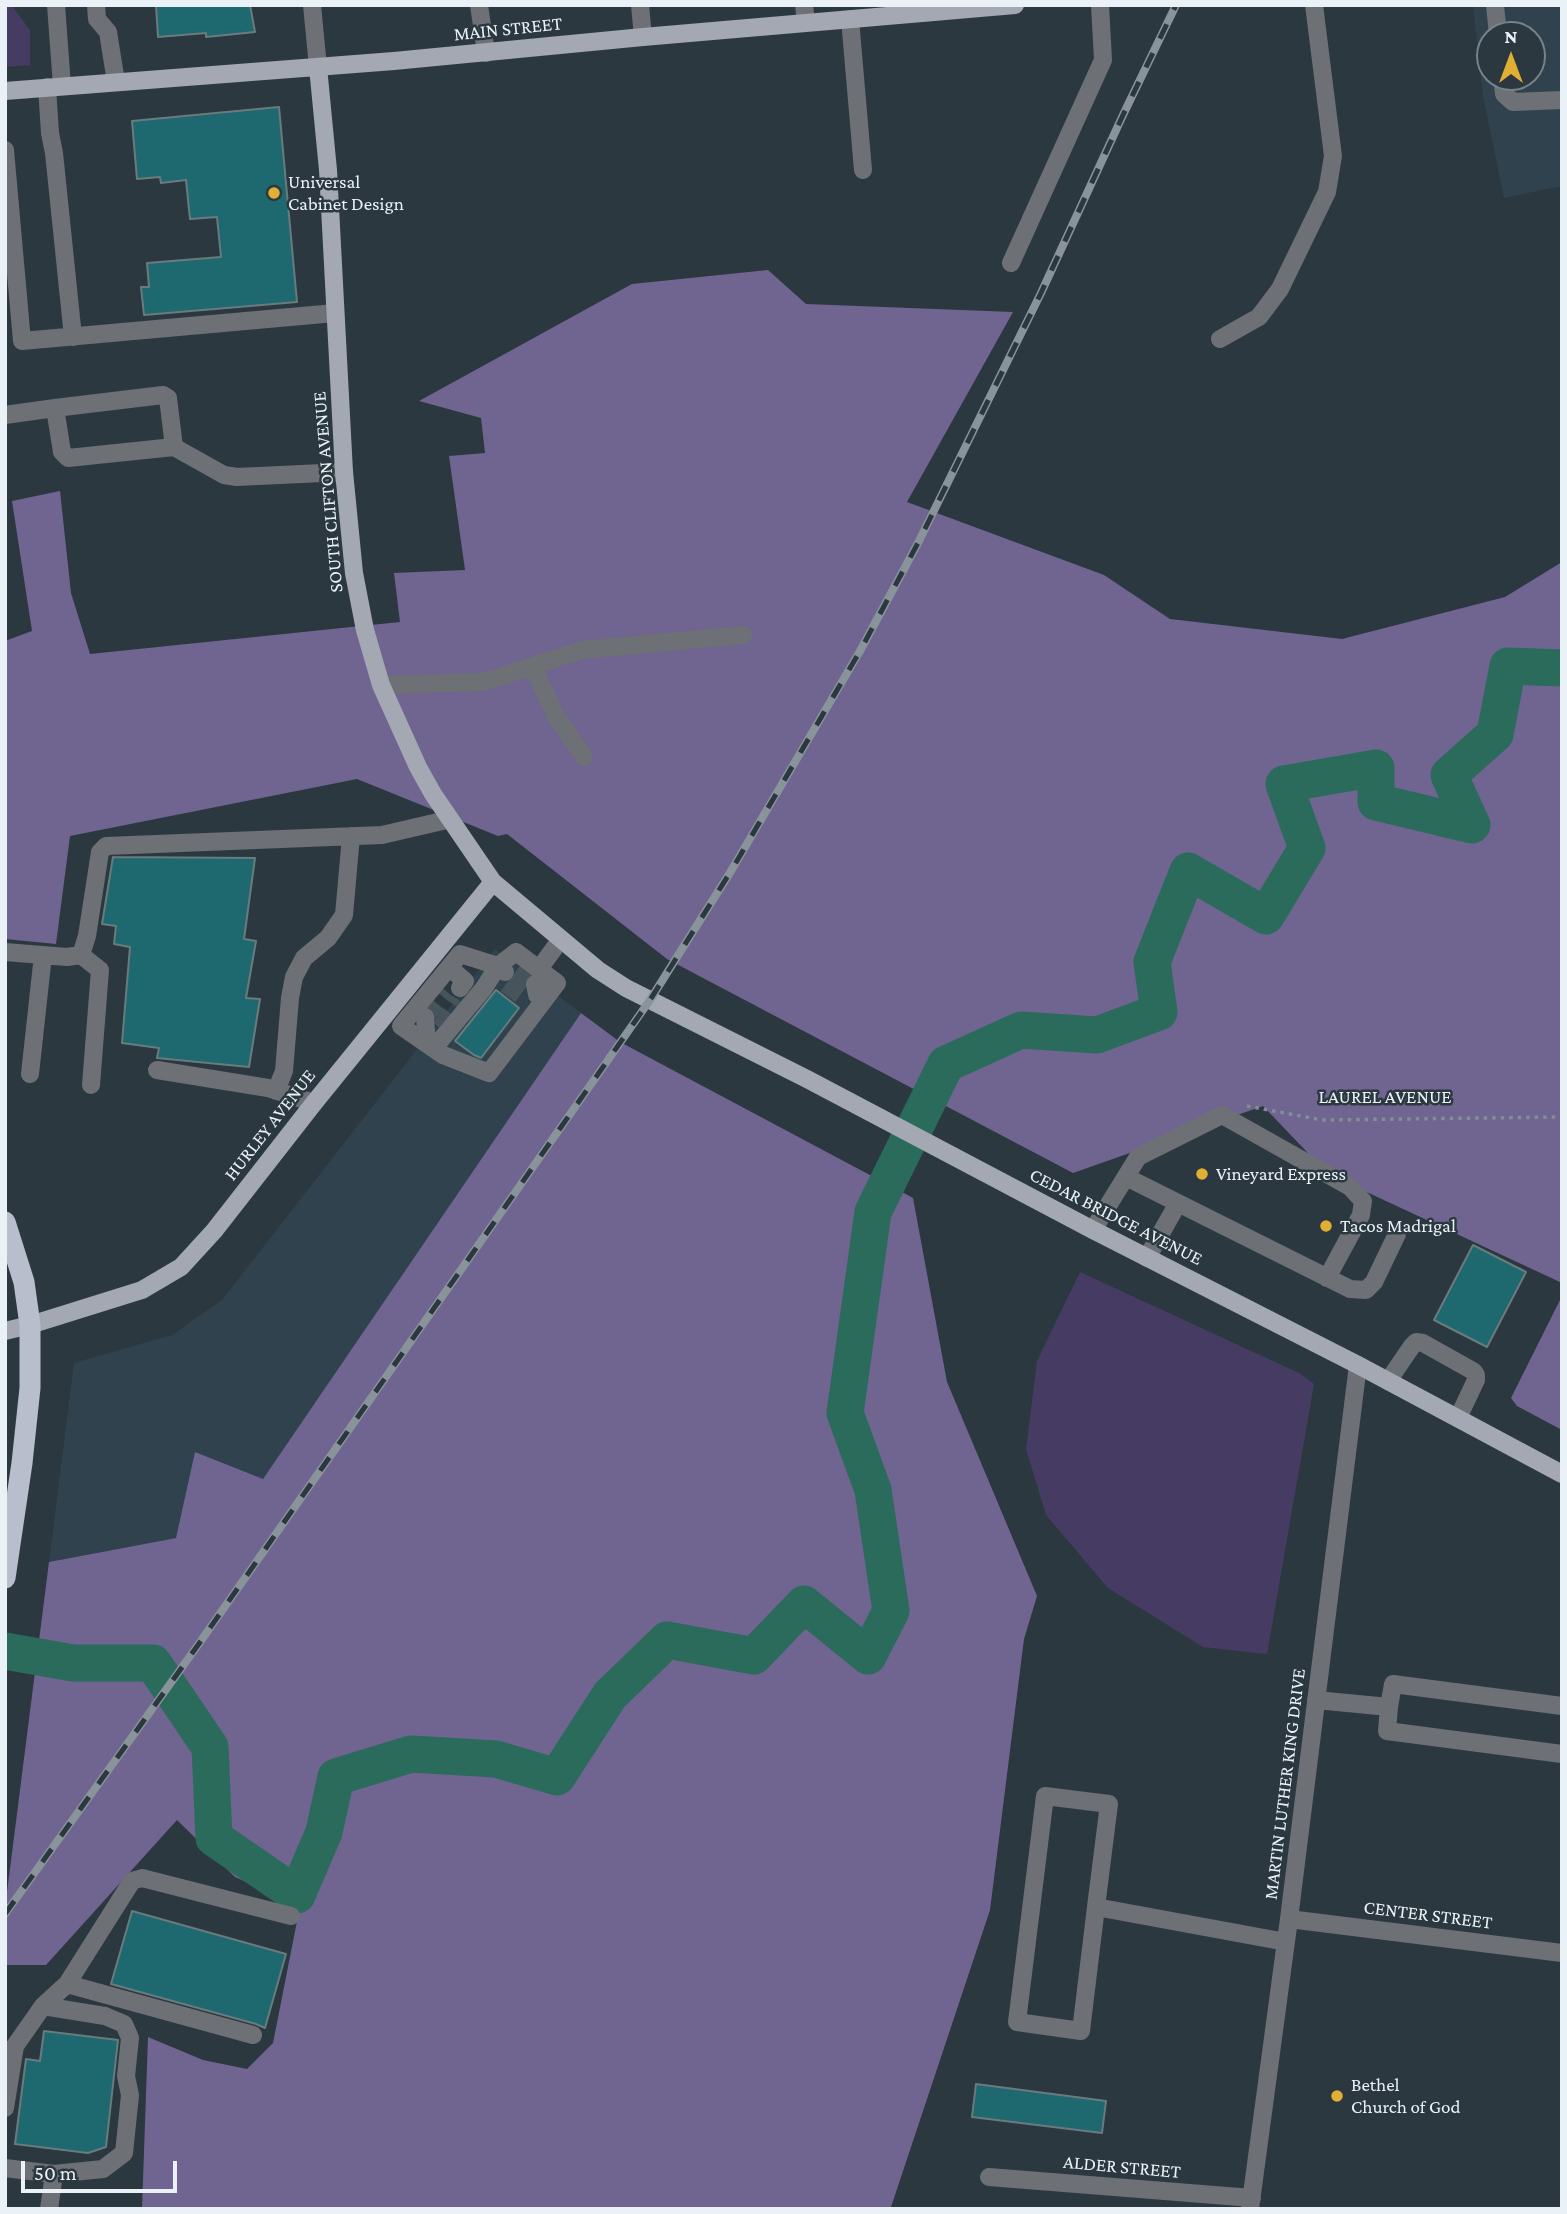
<!DOCTYPE html>
<style>
body{margin:0}
#map{position:relative;width:1567px;height:2214px;overflow:hidden;background:#2c3840;font-family:"Crimson Pro",serif}
canvas{display:block}
.frame{position:absolute;inset:0;border:7px solid #eaf2f7;pointer-events:none}
.north{position:absolute;left:1476px;top:21px;width:70px;height:70px;box-sizing:border-box;background:#2c3840;border:2px solid #788289;border-radius:50%;rotate:0deg;font-size:19px;font-weight:700;line-height:28px;text-align:center;color:#eaf2f7}
.north::after{content:'';display:block;margin:auto;width:24px;height:32px;background:#e1af34;clip-path:polygon(50% 0,100% 100%,50% 72%,0 100%)}
.scale{position:absolute;left:21px;top:2161px;width:156px;height:32px;box-sizing:border-box;border:4px solid #eaf2f7;border-top:0;padding-left:9px;font-size:21px;line-height:24px;white-space:nowrap;color:#eaf2f7;-webkit-text-stroke:5px #2c3840;paint-order:stroke}
</style>
<div id="map">
<canvas width="1567" height="2214"></canvas>
<div class="frame"></div>
<div class="north">N</div>
<div class="scale">50 m</div>
</div>
<script>
const c = document.querySelector('canvas').getContext('2d');
c.lineJoin = 'round';
function fillPath(path, color) { c.fillStyle = color; c.fill(path, 'evenodd'); }
const poly = rows => new Path2D(rows.map(r => 'M' + r).join(''));
function trace(path, color, width, dash) { c.strokeStyle = color; c.lineWidth = width; c.lineCap = dash ? 'butt' : 'round'; c.setLineDash(dash || []); c.stroke(path); }
function label(font, color, halo, rows, align = 'center') {
  c.font = font + ' "Crimson Pro",serif'; c.lineWidth = 5; c.setLineDash([]); c.textBaseline = 'middle'; c.strokeStyle = halo; c.fillStyle = color; for (const [text, x, y, turn = 0] of rows) {
    c.save(); c.translate(x, y); c.rotate((+turn || 0) * Math.PI / 180); c.textAlign = isNaN(turn) ? turn : align; if (halo) c.strokeText(text, 0, 0); c.fillText(text, 0, 0); c.restore();
  }
}
const built = poly([
 [1473,5,1562,5,1562,186,1504,198,1483,96],
 [1490,35,1532,35,1532,77,1490,77],
 [495,949,581,1013,263,1479,176,1538,49,1562,74,1363,172,1335,222,1300]
]);
const green = poly([
 [5,5,11,5,30,30,30,65,5,67],
 [1080,1272,1301,1374,1314,1384,1267,1654,1203,1647,1108,1588,1046,1515,1026,1449,1037,1361]
]);
const forest = poly([
 [768,270,806,304,1013,312,907,502,1104,575,1170,619,1342,639,1505,597,1562,562,1562,1283,1328,1174,1263,1106,1073,1173,667,959,507,834,498,836,357,779,70,836,56,944,5,939,5,641,32,631,12,501,60,491,71,593,90,654,400,622,394,573,465,570,449,456,485,453,481,418,419,401,632,284],
 [581,1013,620,1042,913,1198,947,1382,1037,1596,1024,1639,990,1910,891,2207,887,2209,142,2209,148,2037,203,2060,247,2069,273,2043,300,1906,235,1877,177,1820,46,1965,5,1965,5,1908,49,1562,176,1538,195,1452,263,1479],
 [1562,1296,1562,1430,1517,1406,1511,1398]
]);
const river = poly([
 [5,1651,73,1663,153,1663,210,1747,214,1838,297,1895,324,1832,336,1777,411,1754,496,1759,557,1777,610,1695,667,1640,754,1656,804,1604,868,1656,891,1611,873,1490,845,1413,873,1212,946,1064,1021,1030,1097,1035,1159,1012,1152,962,1188,871,1266,916,1307,848,1284,784,1376,768,1376,802,1472,825,1449,775,1495,734,1508,666,1562,668]
]);
const building = poly([
 [156,5,250,5,255,32,206,37,206,33,158,37,156,5],
 [279,107,297,302,144,315,141,287,149,287,147,263,221,257,217,217,190,219,186,180,161,183,160,177,137,179,132,121,279,107],
 [113,857,255,858,244,939,256,941,246,998,260,999,249,1067,157,1058,159,1048,122,1043,130,947,114,944,116,926,102,924,113,857],
 [496,990,519,1008,481,1058,474,1055,455,1041,496,990],
 [1473,1245,1526,1272,1487,1347,1434,1320,1473,1245],
 [132,1911,286,1954,265,2028,256,2024,111,1984,132,1911],
 [44,2031,118,2040,106,2147,88,2153,15,2144,26,2059,40,2061,44,2031],
 [976,2084,1106,2101,1102,2133,972,2117,976,2084]
]);
const minorTunnel = poly([
 [517,970,535,984],
 [506,984,525,998],
 [425,1017,446,991],
 [440,1028,460,1001]
]);
const path = poly([
 [1247,1106,1322,1120,1562,1117]
]);
const minor = poly([
 [56,5,62,86],
 [96,5,97,19,108,32,116,82],
 [312,5,318,67],
 [479,5,486,53],
 [640,5,643,37],
 [804,5,806,22],
 [1495,5,1498,35],
 [850,19,863,170],
 [1502,77,1504,94,1513,102,1562,100],
 [47,87,50,133,54,153,73,337],
 [5,150,22,341,335,313],
 [1011,263,1103,60,1100,5],
 [1220,339,1259,317,1280,289,1327,192,1333,156,1314,5],
 [5,415,55,408,163,395,168,398,174,447,68,458,62,452,55,408],
 [174,447,224,475,237,477,344,472],
 [533,667,556,716,584,757],
 [381,685,484,682,582,650,743,635],
 [5,952,67,957,81,955,87,936,100,852,106,846,382,835,451,819],
 [516,952,557,983,489,1073,443,1055,401,1026,460,954,498,966,516,952],
 [81,955,100,970,91,1085],
 [450,968,465,981,460,988],
 [539,969,561,939],
 [535,984,537,995,544,1000],
 [421,1039,426,1032,425,1017],
 [434,1048,484,988,498,966,505,972],
 [157,1070,268,1088,314,1103],
 [30,1074,43,955],
 [276,1091,284,1071,290,998,294,977,304,958,328,938,344,915,351,836],
 [1126,1177,1350,1289,1366,1290,1374,1282,1397,1234],
 [1093,1230,1138,1157,1222,1115,1350,1187,1363,1201,1361,1215,1327,1278],
 [1147,1258,1178,1203],
 [1388,1381,1412,1346,1416,1342,1423,1343,1473,1371,1476,1375,1476,1380,1458,1418],
 [1316,1700,1389,1707,1393,1684,1562,1706],
 [1389,1707,1387,1731,1562,1754],
 [1096,1907,1081,2031,1017,2022,1045,1796,1109,1804,1096,1907,1286,1942],
 [1289,1919,1562,1953],
 [67,1984,132,1881,142,1878,291,1916],
 [43,2006,105,2016,124,2024,130,2038,126,2076,130,2095,124,2153,103,2169,54,2174],
 [5,2108,15,2046,43,2006,67,1984,253,2035],
 [5,2168,54,2174,49,2209],
 [989,2177,1252,2198],
 [1250,2209,1289,1919,1358,1365]
]);
const major = poly([
 [318,67,328,170,344,472,354,573,365,630,381,685,418,767,433,794,493,882,598,970,626,988,807,1079,1093,1230,1358,1365,1562,1474],
 [5,91,394,61,643,37,1015,5],
 [5,1331,30,1325,142,1290,181,1267,214,1231,314,1103,493,882]
]);
const highway = poly([
 [5,1222,24,1282,30,1325,30,1388,22,1463,5,1578]
]);
const rail = poly([
 [5,1914,198,1645,650,1000,731,871,860,651,918,543,1041,293,1123,115,1176,5]
]);
const markers = [
 [274,193,7,"#e1af34"],
 [1202,1174,7,"#e1af34"],
 [1326,1226,7,"#e1af34"],
 [1337,2096,7,"#e1af34"]
];
const streetNames = [
 ["MAIN STREET",508,29,-6],
 ["SOUTH CLIFTON AVENUE",328,492,-95],
 ["LAUREL AVENUE",1385,1097],
 ["HURLEY AVENUE",270,1125,-52],
 ["CEDAR BRIDGE AVENUE",1116,1217,27],
 ["MARTIN LUTHER KING DRIVE",1285,1784,-83],
 ["CENTER STREET",1428,1915,7],
 ["ALDER STREET",1122,2167,5]
];
const poiNames = [
 ["Universal",288,182],
 ["Cabinet Design",288,204],
 ["Vineyard Express",1216,1174],
 ["Tacos Madrigal",1340,1226],
 ["Bethel",1351,2085],
 ["Church of God",1351,2107]
];
fillPath(built, '#2f424e');
fillPath(green, '#463c63');
fillPath(forest, '#706491');
trace(river, '#2a6b5c', 37);
fillPath(building, '#1e686f');
trace(building, '#697b7d', 2);
trace(minorTunnel, '#48545b', 18, [18, 9]);
trace(path, '#838e94', 3.5, [3.5, 5]);
trace(minor, '#6d7075', 18);
trace(major, '#a3a8b3', 18);
trace(highway, '#b8becc', 21);
trace(rail, '#89939a', 8);
trace(rail, '#2c3840', 5, [16]);
for (const [x, y, r, color] of markers) { const dot = new Path2D(); dot.arc(x, y, r, 0, 2 * Math.PI); c.fillStyle = color; c.fill(dot); trace(dot, '#2c3840', 2.5); }
label('19px', '#eaf2f7', '#2c3840', streetNames);
label('19px', '#eaf2f7', '#2c3840', poiNames, 'left');
</script>
